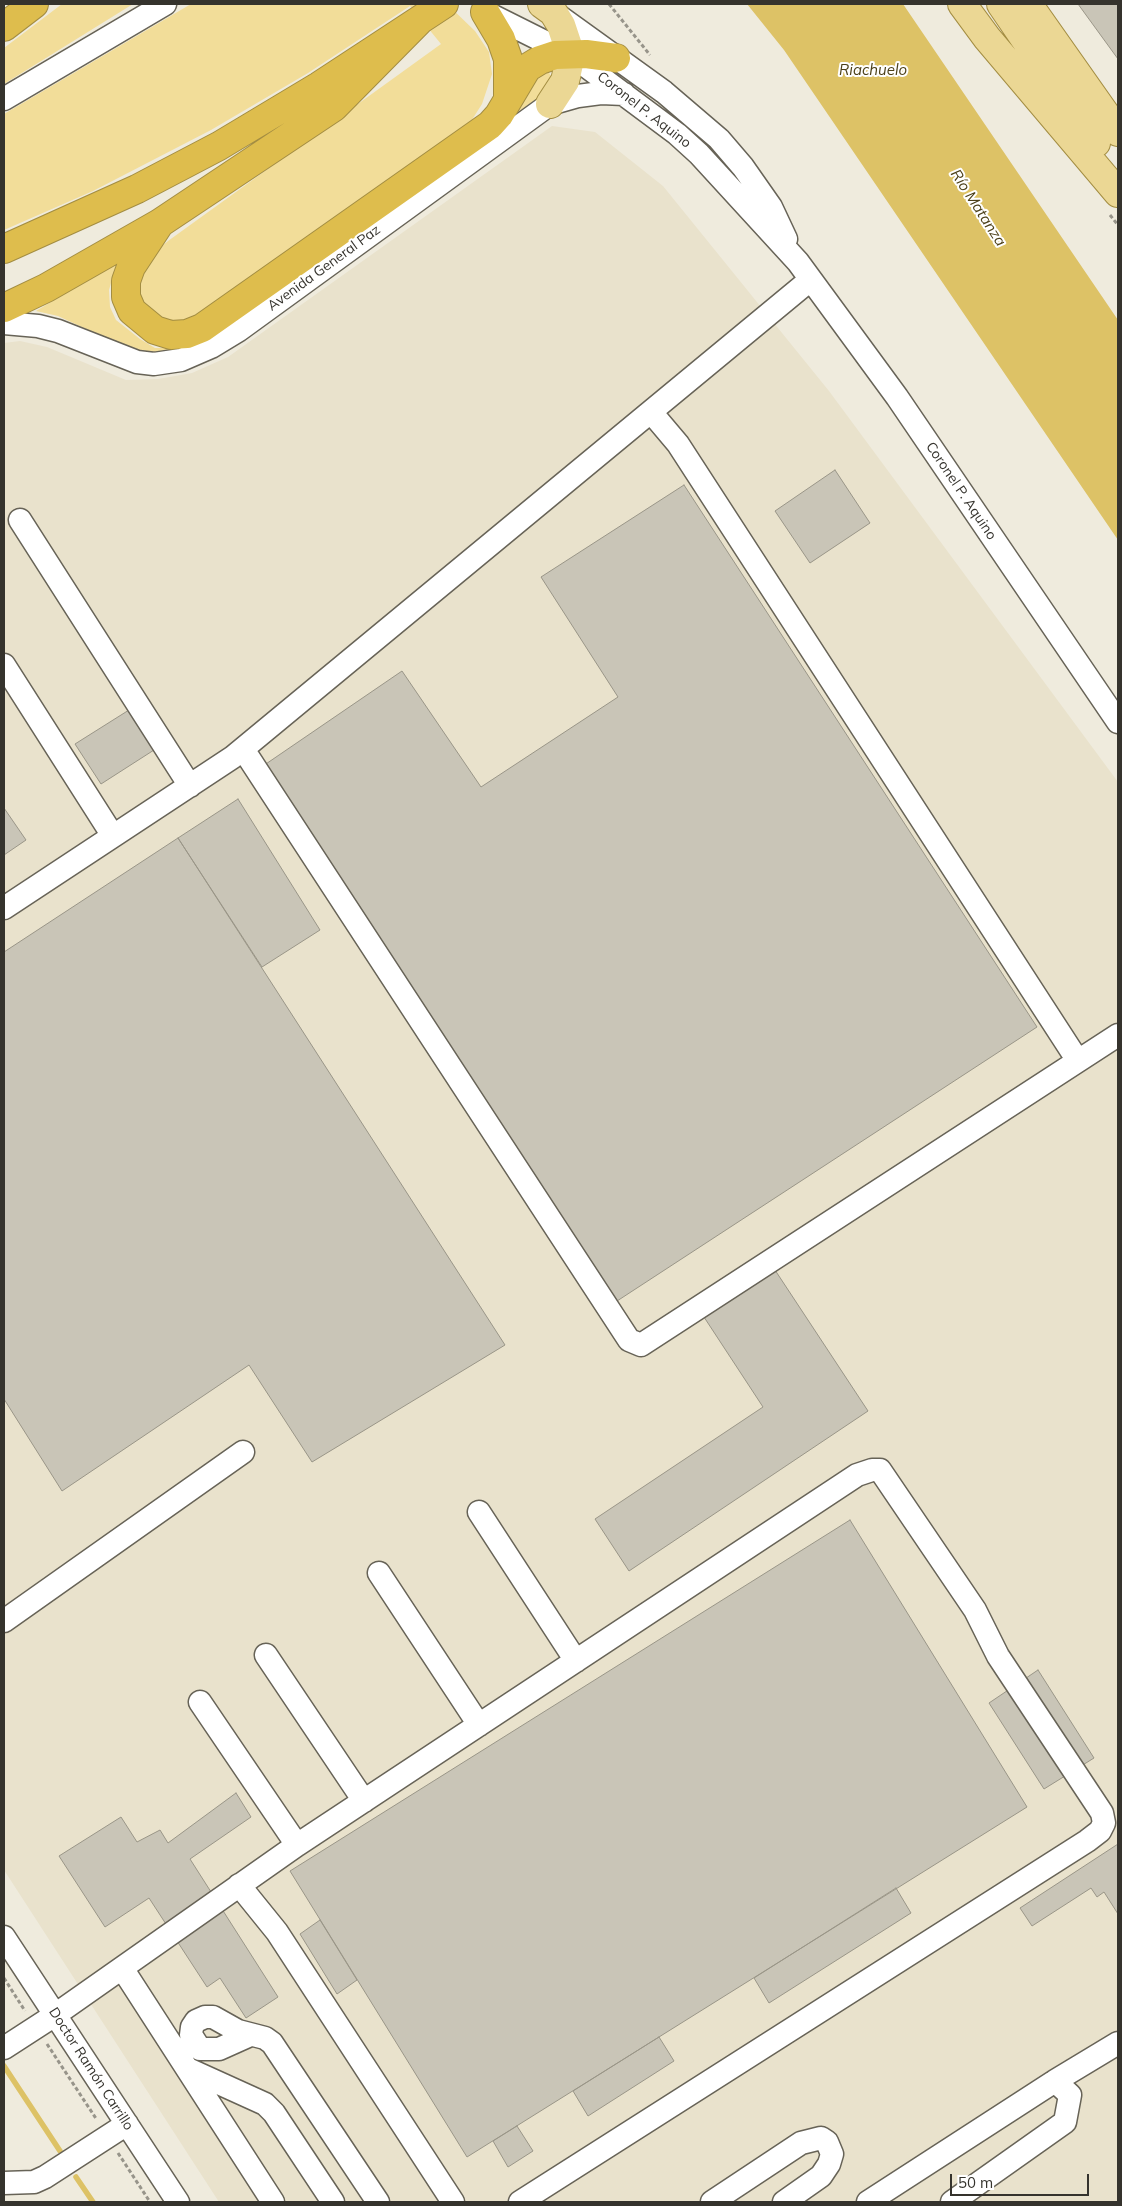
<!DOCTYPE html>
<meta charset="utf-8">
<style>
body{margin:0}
#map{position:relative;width:1122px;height:2206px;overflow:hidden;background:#efebdd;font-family:Mulish,sans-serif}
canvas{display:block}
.frame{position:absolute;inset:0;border:5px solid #35332d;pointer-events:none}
.scale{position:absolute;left:950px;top:2174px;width:139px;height:22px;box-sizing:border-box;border:2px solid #35332d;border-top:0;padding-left:6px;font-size:15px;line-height:18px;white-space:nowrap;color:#35332d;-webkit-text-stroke:4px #fff;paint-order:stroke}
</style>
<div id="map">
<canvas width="1122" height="2206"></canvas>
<div class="frame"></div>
<div class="scale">50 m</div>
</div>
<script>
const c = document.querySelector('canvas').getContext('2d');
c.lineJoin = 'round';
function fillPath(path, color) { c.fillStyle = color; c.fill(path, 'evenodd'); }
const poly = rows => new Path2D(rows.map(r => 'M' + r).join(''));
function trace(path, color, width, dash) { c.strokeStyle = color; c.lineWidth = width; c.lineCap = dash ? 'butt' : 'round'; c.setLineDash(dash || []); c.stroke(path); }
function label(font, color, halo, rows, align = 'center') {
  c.font = font + ' Mulish,sans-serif'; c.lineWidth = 4; c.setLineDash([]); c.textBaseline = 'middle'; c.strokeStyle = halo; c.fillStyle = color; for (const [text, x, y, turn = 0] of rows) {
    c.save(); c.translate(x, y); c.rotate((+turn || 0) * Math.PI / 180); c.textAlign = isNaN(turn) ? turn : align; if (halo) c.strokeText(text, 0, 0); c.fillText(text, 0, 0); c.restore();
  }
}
const built = poly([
 [552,126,595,132,663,186,829,391,1118,782,1118,2202,219,2202,4,1870,4,343,20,341,47,347,126,380,158,379,192,373,228,357]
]);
const green = poly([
 [62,4,133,4,4,84,4,48],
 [191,4,447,4,475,31,489,52,492,74,482,104,468,126,224,300,187,320,177,322,164,320,144,310,139,292,141,273,151,255,168,241,441,44,410,6,308,73,211,130,93,191,4,230,4,114],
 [547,69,552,78,542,98,186,349,156,354,138,353,58,316,36,311,117,262,109,290,110,307,116,320,140,339,155,348,173,348,521,91]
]);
const water = poly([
 [747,4,903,4,1118,320,1118,540,784,50]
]);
const stream = poly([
 [4,2066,60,2151],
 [76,2177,93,2202]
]);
const building = poly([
 [1078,4,1118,4,1118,59,1078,4],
 [835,470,870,523,810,563,775,511,835,470],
 [684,485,1037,1027,614,1303,260,768,402,671,481,787,618,697,541,577,684,485],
 [129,710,154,750,101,784,75,744,129,710],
 [238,799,320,930,262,967,178,838,238,799],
 [4,808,26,840,4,855,4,808],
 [178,838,505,1345,312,1462,249,1365,62,1491,4,1399,4,952,178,838],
 [773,1267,868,1411,629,1571,595,1519,763,1407,702,1314,773,1267],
 [850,1520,1027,1807,467,2157,290,1871,850,1520],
 [1038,1670,1094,1758,1044,1789,989,1703,1038,1670],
 [236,1793,251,1817,190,1859,278,1997,246,2018,220,1978,207,1987,149,1898,105,1927,59,1856,121,1817,137,1842,160,1830,168,1843,236,1793],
 [1118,1844,1118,1914,1104,1892,1097,1897,1091,1888,1032,1926,1020,1908,1118,1844],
 [896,1888,911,1913,769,2003,754,1978,896,1888],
 [320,1920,357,1980,337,1994,300,1934,320,1920],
 [659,2037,674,2061,588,2116,573,2091,659,2037],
 [517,2126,533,2151,508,2167,493,2141,517,2126]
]);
const path = poly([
 [609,4,650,55],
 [1110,215,1118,225],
 [4,1978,25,2011],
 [47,2044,97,2120],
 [118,2153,150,2202]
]);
const minor = poly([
 [485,12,571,55,677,134,699,154,798,262,897,397,1118,722],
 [553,12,664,92,719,139,743,167,771,207,786,239],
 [4,99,165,4],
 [4,323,38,326,58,331,137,362,154,364,181,360,211,347,239,330,550,104,578,96,601,93,624,94],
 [651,412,678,444,1078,1061],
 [20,520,190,786],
 [4,665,113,836],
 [243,749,629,1340,641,1345,1118,1035],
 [4,908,233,757,810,280],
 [479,1512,576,1661],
 [379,1573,479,1725],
 [4,1621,243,1452],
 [266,1655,364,1801],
 [200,1702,297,1845],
 [239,1885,277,1932,453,2202],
 [4,1937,178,2202],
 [122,1968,273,2202],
 [248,2036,219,2049,200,2049,191,2035,192,2027,196,2021,205,2017,213,2017,238,2031,265,2038,272,2043,378,2202],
 [4,2048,55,2015,297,1845,857,1475,872,1470,880,1470,975,1610,998,1656,1102,1813,1104,1823,1100,1831,1087,1841,520,2202],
 [190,2070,265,2104,274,2113,333,2202],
 [4,2183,34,2182,45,2177,127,2124],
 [712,2202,801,2143,821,2138,827,2142,832,2154,829,2164,821,2176,784,2202],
 [868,2202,1055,2081,1118,2043],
 [952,2202,1065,2122,1070,2095,1055,2081]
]);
const major = poly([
 [542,4,553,12,561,25,571,55,565,81,550,104],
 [962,4,987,38,1118,193],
 [1001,4,1096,143],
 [1028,4,1118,132]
]);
const highway = poly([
 [485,12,501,39,508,59,508,98],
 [4,27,34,4],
 [160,223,131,267,126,281,126,297,132,311,155,330,171,335,187,334,202,328,490,125,499,115,527,68,540,60,555,55,586,54,616,58],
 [4,249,137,189,219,146,319,86,444,4],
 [4,308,46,288,160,223,334,107,419,21]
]);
const streetNames = [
 ["Coronel P. Aquino",644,110,38],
 ["Avenida General Paz",324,268,-36],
 ["Coronel P. Aquino",961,491,56],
 ["Doctor Ramón Carrillo",91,2069,57]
];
const waterNames = [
 ["Riachuelo",873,70],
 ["Río Matanza",978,208,57]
];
fillPath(built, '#e9e2cc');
fillPath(green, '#f2dd99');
fillPath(water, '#ddc266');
trace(stream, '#ddc266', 5.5);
fillPath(building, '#c9c5b7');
trace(building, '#9a9688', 1);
trace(minor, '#676357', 25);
trace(major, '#a38d42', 30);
trace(highway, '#a38d42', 30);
trace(path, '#97948a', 3, [4, 2.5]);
trace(minor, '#fff', 22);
trace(major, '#ebd794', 28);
trace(highway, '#debd4d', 28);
label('14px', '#35332d', '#fff', streetNames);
label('italic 15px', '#4c4019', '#fff', waterNames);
</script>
